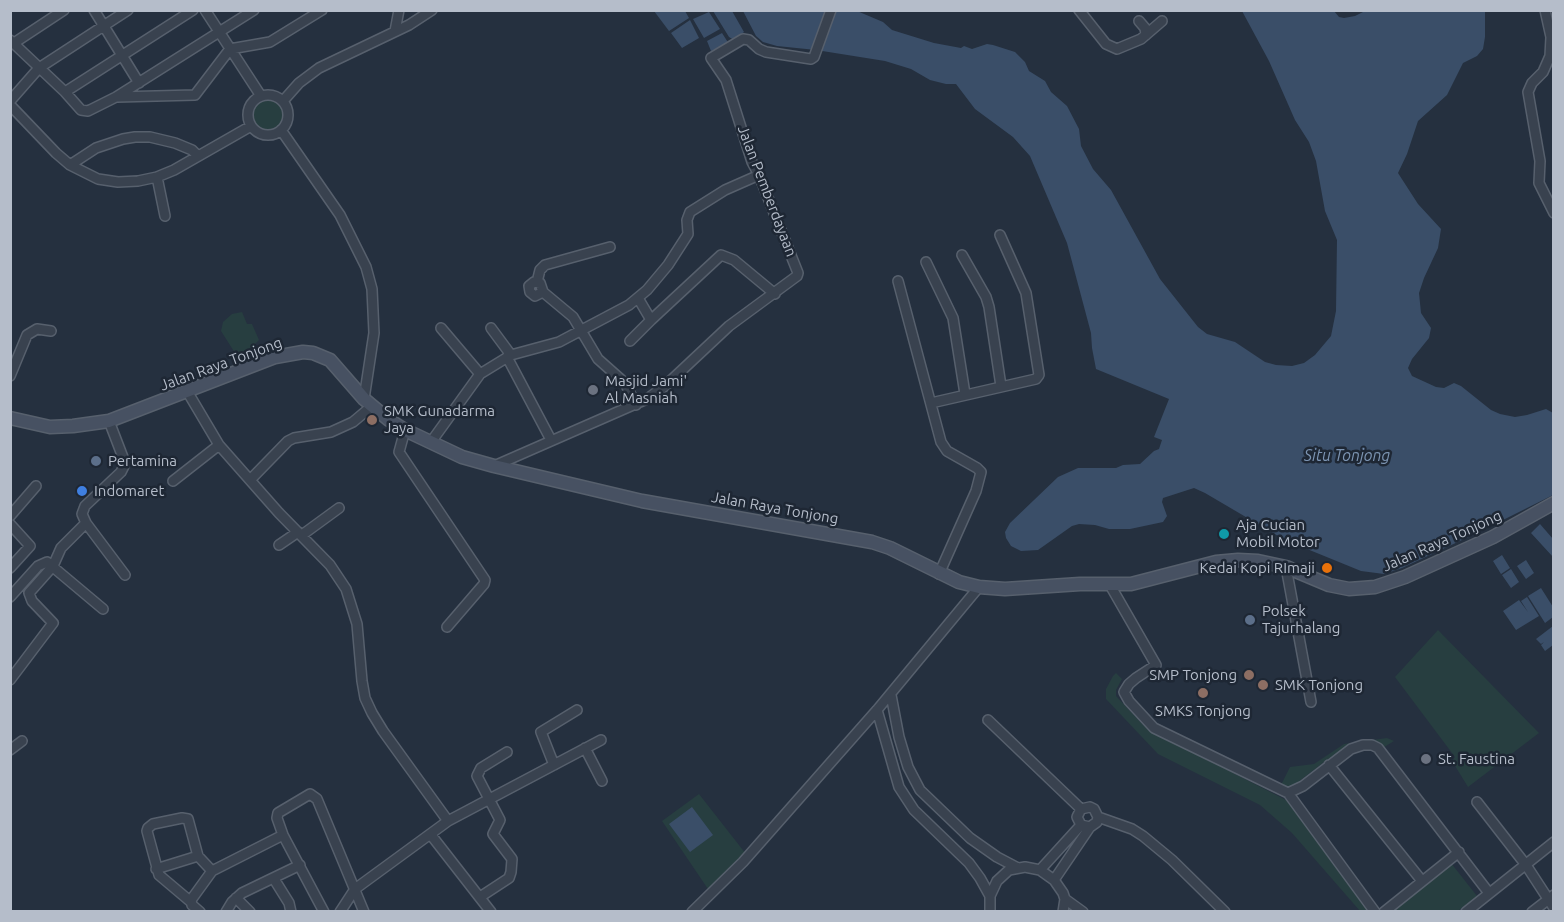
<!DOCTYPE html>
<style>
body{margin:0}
#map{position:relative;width:1564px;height:922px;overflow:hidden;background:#25303f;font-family:Ubuntu,sans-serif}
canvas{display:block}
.frame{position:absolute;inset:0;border:12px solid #b5bdca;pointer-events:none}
</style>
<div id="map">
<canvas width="1564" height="922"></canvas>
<div class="frame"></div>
</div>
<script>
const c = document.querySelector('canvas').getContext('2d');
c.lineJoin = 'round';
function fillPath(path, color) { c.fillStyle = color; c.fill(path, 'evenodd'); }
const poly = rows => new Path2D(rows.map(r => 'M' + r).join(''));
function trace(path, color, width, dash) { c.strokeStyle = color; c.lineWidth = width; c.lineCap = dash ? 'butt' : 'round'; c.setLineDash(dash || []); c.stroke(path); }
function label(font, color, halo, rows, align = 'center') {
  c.font = font + ' Ubuntu,sans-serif'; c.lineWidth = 5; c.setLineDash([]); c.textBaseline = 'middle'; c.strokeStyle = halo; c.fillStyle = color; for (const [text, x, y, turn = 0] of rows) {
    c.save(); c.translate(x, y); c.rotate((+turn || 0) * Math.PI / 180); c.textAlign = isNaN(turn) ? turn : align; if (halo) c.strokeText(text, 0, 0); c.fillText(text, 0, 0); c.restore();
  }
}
const green = poly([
 '253 115a15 15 0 1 1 30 0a15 15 0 1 1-30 0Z',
 [242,312,247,324,252,324,259,340,254,345,250,360,242,364,221,331,223,322,232,314],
 [1438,630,1539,733,1468,787,1452,761,1455,757,1395,677],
 [1116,673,1122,679,1116,690,1116,696,1147,729,1288,801,1372,911,1360,911,1292,833,1260,805,1158,754,1106,699,1106,689,1113,676],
 [1387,738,1394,741,1381,749,1348,748,1328,759,1289,789,1280,787,1290,767,1314,764,1344,744],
 [699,794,746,854,710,892,662,821],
 [1451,863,1477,896,1458,911,1390,912]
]);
const water = poly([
 [654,11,685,11,689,18,669,31],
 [713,11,732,11,744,32,734,40,729,37],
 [743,11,857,11,883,22,892,30,934,43,961,48,964,46,972,49,987,44,993,45,1015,52,1025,62,1029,71,1045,81,1051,92,1067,106,1079,129,1081,146,1093,169,1111,190,1160,279,1198,327,1207,334,1235,342,1265,362,1276,365,1292,366,1304,363,1315,355,1331,336,1336,311,1337,240,1325,211,1316,161,1309,142,1295,120,1269,61,1242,11,1334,11,1339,17,1344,18,1355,16,1365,11,1485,11,1485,37,1483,49,1477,56,1463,63,1447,95,1418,121,1407,154,1398,173,1418,204,1441,229,1438,248,1424,278,1419,293,1421,313,1431,328,1429,338,1412,359,1408,368,1412,376,1436,387,1444,388,1454,383,1461,386,1491,410,1500,414,1515,417,1527,415,1546,409,1553,413,1553,495,1477,533,1402,568,1384,574,1361,571,1285,540,1205,493,1194,488,1163,498,1162,502,1167,516,1163,522,1130,529,1109,529,1095,525,1079,524,1072,526,1038,550,1021,551,1011,546,1006,538,1005,532,1010,523,1058,477,1078,468,1116,468,1123,465,1140,464,1154,451,1159,449,1162,440,1154,437,1169,399,1096,369,1092,348,1091,333,1067,243,1030,156,1013,137,975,109,956,84,946,84,930,80,911,69,885,61,816,50,777,46,763,42,756,36],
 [709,12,720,29,704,38,693,19],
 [690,20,699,38,682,48,671,33],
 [722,33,729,44,711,51,707,41],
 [1540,524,1553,539,1553,557,1531,533],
 [1502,555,1510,568,1501,574,1493,561],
 [1526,560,1534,573,1526,579,1517,566],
 [1511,569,1519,582,1511,588,1502,575],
 [1541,588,1553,607,1553,617,1545,623,1528,596],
 [1527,597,1539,616,1516,630,1503,611,1519,600,1528,612,1521,601],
 [1553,626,1553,645,1545,651,1541,645,1544,642,1541,644,1536,639],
 [692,807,713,835,690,852,669,824]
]);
const minor = poly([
 [94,10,139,83],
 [205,10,261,96],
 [1079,10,1106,44,1117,49,1141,39,1162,21],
 [1545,10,1551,37,1550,56,1543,72,1532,83,1528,92,1540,161,1539,183,1554,213],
 [1139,21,1145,28,1146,35],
 [395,31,399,10],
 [10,40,65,92,81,110,88,111,116,97,254,10],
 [14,43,64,10],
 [65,92,193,10],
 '248 115a20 20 0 1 1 40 0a20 20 0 1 1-40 0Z',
 [117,97,195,95,230,49,270,42,322,10],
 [10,101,39,68,128,10],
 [283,101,299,83,319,68,409,25,432,10],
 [10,105,56,153,70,165,98,179,118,182,138,181,157,177,174,170,251,126],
 [281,130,340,215,366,267,372,289,374,333,364,399],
 [70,165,96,148,123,139,135,137,150,137,175,143,192,150,198,156],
 [157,177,165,216],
 [962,255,986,297,989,307,1001,386],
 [926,262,953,318,965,394],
 [898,281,941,442,947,451,977,468,981,472,976,491,939,574],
 [537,282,540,270,545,265,610,247],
 [543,292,535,296,530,292,529,286,534,282,540,283,543,292,573,317,598,359,625,383,636,405],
 [638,298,651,320],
 [441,328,480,374],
 [491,328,511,355],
 [630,341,651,320,721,255,734,260,775,294],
 [507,357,551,440],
 [10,376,27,335,37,329,51,331],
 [187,391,219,445,279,513,330,565,346,589,357,624,362,681,365,698,372,713,383,731,448,821],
 [931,403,1036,379,1039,375,1026,293,1000,235],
 [405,430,399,452,485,580,484,584,447,627],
 [431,442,480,374,511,355,559,342,629,305,647,290,668,265,688,234,687,220,690,212,725,190,759,175],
 [494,466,647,399,665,386,729,326,797,276,798,273,759,175,752,162,726,80,711,58,743,39,749,40,759,49,766,52,811,59,814,57,831,10],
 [250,480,288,441,294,438,331,432,353,422,372,406],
 [173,481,219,445],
 [10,516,36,486],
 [86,523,125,575],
 [10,524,30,546,10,568],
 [302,535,339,508],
 [279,545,298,532],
 [1286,567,1311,702],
 [1110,585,1156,665,1136,678,1129,684,1124,692,1129,701,1154,728,1288,793,1303,786,1351,749,1363,745,1372,745,1378,748,1489,893],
 [10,597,38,566,47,562,103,609],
 [10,680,53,623,32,601,29,593,53,566,61,548,86,523,82,514,85,506,121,472,124,466,124,460,109,421],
 [891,695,899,737,908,767,920,790,970,838,997,857,1016,867],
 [877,710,899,787,914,810,969,863,980,878,990,896],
 [988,720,1081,809],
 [585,748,602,781],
 [10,750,22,741],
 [554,765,541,732,577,710],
 [1329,765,1422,881],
 [1288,793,1375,912],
 [1477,802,1526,865,1554,908],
 [1098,817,1097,822,1090,827,1081,825,1077,817,1081,809,1090,807,1094,809,1098,817,1132,829,1143,836,1172,860,1225,912],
 [431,835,491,912],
 [156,869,198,856],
 [1040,870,1081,825],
 [274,879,289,903,291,912],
 [1054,880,1090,827],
 [480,897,509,878,511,872,512,859,493,834,500,820,477,776,481,768,507,752],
 [236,898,250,912],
 [1065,899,1083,912],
 [191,902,159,875,147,831,148,828,153,824,182,818,188,819,198,856,212,871],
 [200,912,192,905,191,900,212,871,283,835],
 [226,912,232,902,242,893,300,865],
 [324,912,283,835,277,818,278,813,310,794,317,799,364,912],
 [340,912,355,889,448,821,601,740],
 [692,912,743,862,877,710,979,587],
 [990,912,990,896,997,881,1009,870,1025,867,1040,870,1054,880,1063,893,1065,899,1063,912],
 [1384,912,1459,852],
 [1466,912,1554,842],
 [1532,912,1554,895]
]);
const secondary = poly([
 [10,418,50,427,73,426,109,421,275,357,303,352,313,353,330,360,364,399,389,420,405,430,462,457,494,466,642,501,872,542,890,548,959,582,979,587,1005,589,1080,584,1131,584,1216,562,1238,560,1258,561,1286,567,1329,585,1349,589,1375,587,1405,577,1493,537,1554,503]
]);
const markers = [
 [593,390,6,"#6b7280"],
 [372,420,6,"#8d6e63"],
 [96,461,6,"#5c6f8a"],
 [82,491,6,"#3f7fe0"],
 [1224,534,6,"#0f9aa8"],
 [1327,568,6,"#e8710a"],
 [1250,620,6,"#5c6f8a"],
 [1249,675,6,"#8d6e63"],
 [1263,685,6,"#8d6e63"],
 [1203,693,6,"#8d6e63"],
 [1426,759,6,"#6b7280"]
];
const streetNames = [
 ["Jalan Pemberdayaan",767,191,69],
 ["Jalan Raya Tonjong",221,364,-20],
 ["Jalan Raya Tonjong",775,508,10],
 ["Jalan Raya Tonjong",1442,541,-24]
];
const poiNames = [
 ["Masjid Jami'",605,381],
 ["Al Masniah",605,398],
 ["SMK Gunadarma",384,411],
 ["Jaya",384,428],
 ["Pertamina",108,461],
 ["Indomaret",94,491],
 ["Aja Cucian",1236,525],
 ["Mobil Motor",1236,542],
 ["Kedai Kopi RImaji",1315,568,"right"],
 ["Polsek",1262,611],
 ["Tajurhalang",1262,628],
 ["SMP Tonjong",1237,675,"right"],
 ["SMK Tonjong",1275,685],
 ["SMKS Tonjong",1203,711,"center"],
 ["St. Faustina",1438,759]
];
const waterNames = [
 ["Situ Tonjong",1347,456]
];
fillPath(green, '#273e40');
fillPath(water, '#3a4e68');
trace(minor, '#57606d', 12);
trace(secondary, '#57606d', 15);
trace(minor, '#39424f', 9);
trace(secondary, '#475162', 12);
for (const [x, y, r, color] of markers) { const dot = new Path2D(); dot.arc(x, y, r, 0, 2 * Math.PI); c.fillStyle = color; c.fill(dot); trace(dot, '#1e2734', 2); }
label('15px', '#b5bdca', '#1e2734', streetNames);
label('15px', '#b5bdca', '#1e2734', poiNames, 'left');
label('italic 16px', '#7c94b2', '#1e2734', waterNames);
</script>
